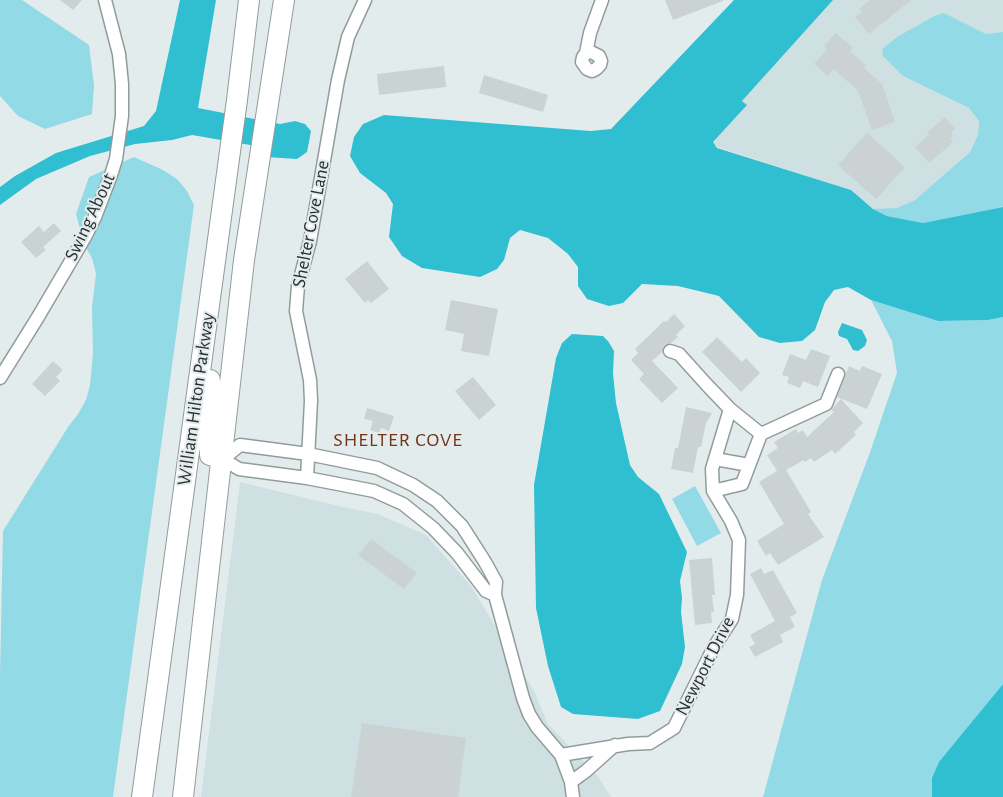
<!DOCTYPE html>
<style>
body{margin:0}
canvas{display:block;background:#e3eced}
</style>
<canvas width="1003" height="797"></canvas>
<script>
const c = document.querySelector('canvas').getContext('2d');
c.lineJoin = 'round';
function fillPath(path, color) { c.fillStyle = color; c.fill(path, 'evenodd'); }
const poly = rows => new Path2D(rows.map(r => 'M' + r).join(''));
function trace(path, color, width, dash) { c.strokeStyle = color; c.lineWidth = width; c.lineCap = dash ? 'butt' : 'round'; c.setLineDash(dash || []); c.stroke(path); }
function label(font, color, halo, rows, align = 'center') {
  c.font = font + ' "Alegreya Sans",sans-serif'; c.lineWidth = 4; c.setLineDash([]); c.textBaseline = 'middle'; c.strokeStyle = halo; c.fillStyle = color; for (const [text, x, y, turn = 0] of rows) {
    c.save(); c.translate(x, y); c.rotate((+turn || 0) * Math.PI / 180); c.textAlign = isNaN(turn) ? turn : align; if (halo) c.strokeText(text, 0, 0); c.fillText(text, 0, 0); c.restore();
  }
}
const built = poly([
 [833,0,1003,0,1003,32,986,34,944,13,934,16,897,37,883,49,903,76,969,108,979,120,978,135,970,152,915,200,897,208,873,209,851,190,717,147,713,142,746,105,742,101],
 [240,482,338,506,378,514,426,535,471,586,534,691,548,724,597,775,611,797,201,797]
]);
const green = poly([
 [0,0,22,0,89,45,94,85,92,114,45,129,18,116,0,96],
 [944,13,986,34,1003,32,1003,207,923,223,887,216,873,209,897,208,915,200,970,152,978,135,979,121,969,108,903,76,883,56,882,49,897,37,934,16],
 [134,157,163,170,177,179,187,191,194,205,113,797,0,797,0,675,3,531,68,427,78,414,86,400,90,385,93,353,92,307,96,274,92,258,84,244,76,214,89,177],
 [871,300,938,321,988,320,1003,317,1003,684,940,762,932,778,932,797,763,797,822,580,869,455,897,373,892,341],
 [695,486,721,533,697,546,672,499]
]);
const water = poly([
 [180,0,216,0,198,108,280,124,295,121,305,124,311,131,307,152,297,159,266,157,250,145,192,135,172,140,135,144,90,156,36,179,0,205,0,187,15,176,56,153,144,126,156,111],
 [734,0,833,0,742,101,747,105,713,142,717,148,851,190,873,209,887,216,923,223,1003,207,1003,317,988,320,938,321,871,300,848,287,834,290,825,302,815,330,802,341,780,343,759,337,719,296,678,286,642,284,623,303,609,306,587,299,578,286,578,267,568,254,548,238,520,230,510,238,504,260,497,269,480,277,422,268,402,256,389,237,393,204,386,193,360,173,350,156,354,137,363,124,384,115,591,131,611,129],
 [842,323,862,330,867,340,865,346,858,351,853,350,847,339,839,336,838,332],
 [572,334,603,336,608,341,614,351,613,373,616,403,630,465,638,477,659,494,687,552,680,581,682,598,681,612,685,647,682,664,660,711,638,719,573,714,561,707,548,666,536,608,534,485,556,358,562,343],
 [1003,684,1003,797,932,797,932,778,939,762]
]);
const building = poly([
 [60,0,82,0,73,10],
 [665,0,723,0,723,1,673,20],
 [870,0,911,0,869,34,855,17,862,12,859,9],
 [836,33,853,48,850,51,866,65,864,68,882,84,895,122,872,130,858,91,834,69,828,76,814,64,827,49,824,46],
 [444,66,446,87,379,95,377,74],
 [484,75,548,95,543,112,479,93],
 [945,117,955,129,951,133,953,136,950,138,953,142,929,163,915,147,929,135,927,133],
 [867,133,905,167,876,199,838,165],
 [54,223,61,231,43,247,46,250,36,258,21,242,39,226,44,232],
 [367,261,389,289,371,303,368,300,365,303,345,279],
 [451,300,498,309,489,356,461,351,464,334,445,330],
 [674,314,685,326,676,335,678,337,671,343,664,345,662,352,652,361,678,388,662,403,639,379,644,374,631,360,638,353,635,349,664,321,666,322],
 [717,337,742,362,746,358,760,373,741,392,702,352],
 [811,349,830,356,818,387,803,381,800,388,787,383,789,377,782,375,790,354,806,360],
 [53,361,63,370,56,377,60,381,45,396,32,384],
 [849,366,860,371,862,366,882,374,867,409,837,397],
 [473,377,496,405,479,420,455,391],
 [841,399,863,423,854,432,856,435,835,454,832,450,814,462,811,458,805,462,804,460,786,470,811,512,808,514,824,537,778,565,770,553,766,556,757,541,784,524,759,482,777,471,767,455,778,448,774,442,796,429,798,433,803,430,807,437,834,412,831,410],
 [686,407,712,413,706,423,701,447,698,447,693,473,671,469,675,448,678,448],
 [367,408,394,416,389,431,381,428,379,433,370,430,373,421,364,419],
 [371,539,417,573,404,589,358,555],
 [712,558,715,595,712,595,714,612,711,612,712,623,695,625,689,560],
 [761,568,764,574,773,570,797,613,790,617,795,627,780,635,783,642,755,657,749,647,755,644,750,635,775,621,750,574],
 [362,723,466,738,458,797,351,797]
]);
const minor = poly([
 [586,53,591,52,599,56,601,61,600,65,596,69,592,71,587,69,582,62,583,57,586,53,590,33,602,0],
 [0,378,38,317,85,237,95,217,111,175,116,159,122,116,122,84,119,54,105,0],
 [730,409,761,434,826,404,838,374],
 [715,459,749,465],
 [307,478,311,401,310,380,296,311,298,286,310,241,338,80,348,37,365,0],
 [713,491,742,484,761,434],
 [495,595,486,591,457,553,433,528,403,504,374,491,307,478,239,469,223,459,240,445,308,454,377,468,413,485,437,501,462,526,485,562,496,582,495,595,523,698,529,714,537,727,561,755,571,782,573,797],
 [561,755,628,744,650,743,674,728,714,647,732,619,737,595,739,540,731,521,713,491,712,469,730,409,707,385,679,354,670,351],
 [571,782,586,771,615,745]
]);
const trunk = poly([
 [210,380,209,438,210,455,223,459],
 [142,797,237,100,249,0],
 [183,797,244,260,284,0]
]);
const streetNames = [
 ["Swing About",90,217,-65],
 ["Shelter Cove Lane",311,224,-79],
 ["William Hilton Parkway",196,399,-82],
 ["Newport Drive",705,666,-63]
];
const neighbourhoodNames = [
 ["SHELTER COVE",398,440]
];
fillPath(built, '#cfe0e3');
fillPath(green, '#92dae5');
fillPath(water, '#30bfd1');
fillPath(building, '#cad2d4');
trace(minor, '#939b9c', 15);
trace(trunk, '#939b9c', 22);
trace(minor, '#fff', 12);
trace(trunk, '#fff', 20);
label('19px', '#2c2f30', '#e3eced', streetNames);
c.letterSpacing = '1px';
label('20px', '#753416', '#e3eced', neighbourhoodNames);
c.letterSpacing = '0px';
</script>
